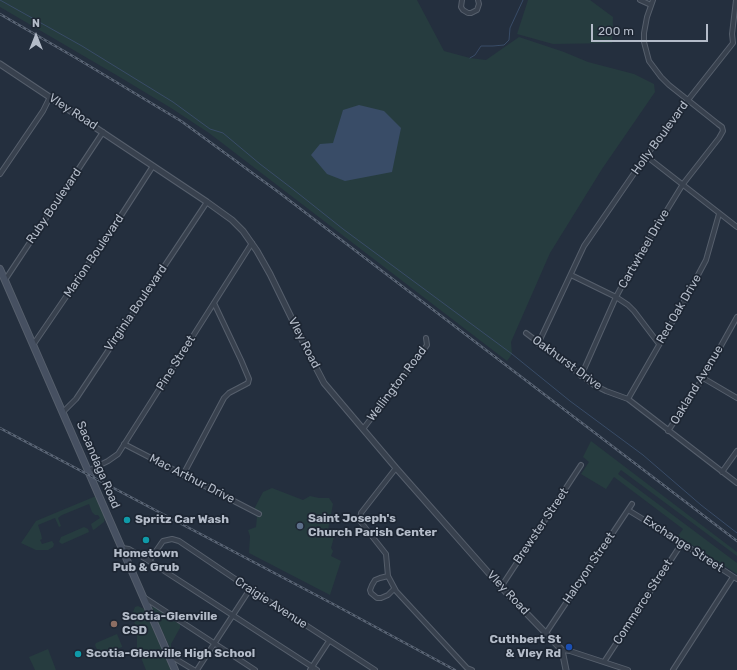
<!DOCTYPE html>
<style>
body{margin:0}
#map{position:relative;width:737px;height:670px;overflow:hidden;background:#242f3e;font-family:Rubik,sans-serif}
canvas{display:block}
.north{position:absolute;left:16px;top:16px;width:40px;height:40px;-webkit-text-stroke:3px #1d2633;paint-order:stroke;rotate:0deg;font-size:11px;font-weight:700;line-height:16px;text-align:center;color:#b4bcc9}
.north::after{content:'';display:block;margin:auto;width:14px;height:18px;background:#b4bcc9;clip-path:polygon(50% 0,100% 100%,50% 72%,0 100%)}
.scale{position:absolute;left:591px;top:24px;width:117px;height:18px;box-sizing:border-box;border:2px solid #b4bcc9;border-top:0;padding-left:5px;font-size:12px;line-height:14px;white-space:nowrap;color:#b4bcc9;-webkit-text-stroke:3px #1d2633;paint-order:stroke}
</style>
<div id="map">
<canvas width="737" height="670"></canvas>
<div class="north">N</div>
<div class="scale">200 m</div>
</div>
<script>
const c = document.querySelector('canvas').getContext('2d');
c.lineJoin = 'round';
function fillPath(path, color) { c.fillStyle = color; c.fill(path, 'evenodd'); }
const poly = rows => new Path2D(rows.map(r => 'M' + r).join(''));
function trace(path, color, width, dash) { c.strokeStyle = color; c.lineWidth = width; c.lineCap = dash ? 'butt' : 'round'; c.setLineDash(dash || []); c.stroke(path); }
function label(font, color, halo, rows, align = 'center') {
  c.font = font + ' Rubik,sans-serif'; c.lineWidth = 3.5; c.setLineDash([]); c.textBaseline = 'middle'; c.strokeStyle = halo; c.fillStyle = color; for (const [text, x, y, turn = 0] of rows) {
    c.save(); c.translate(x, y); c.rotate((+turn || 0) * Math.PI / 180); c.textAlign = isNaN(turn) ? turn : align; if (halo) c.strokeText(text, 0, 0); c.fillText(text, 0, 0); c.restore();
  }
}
const green = poly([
 [0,0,417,0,444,51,470,58,486,60,519,37,564,52,588,62,634,74,654,84,655,92,602,169,550,253,511,342,512,354,507,361,209,133,171,108,118,76,0,7],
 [528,0,590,0,613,17,612,43,553,44,517,34],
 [591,441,737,552,737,556,621,470,618,474,737,563,737,574,678,536,683,529,614,477,606,489,581,474,589,462,583,457],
 [272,488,303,500,310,496,319,498,329,498,333,504,328,530,334,537,331,548,333,551,331,556,341,561,330,595,249,553,250,536,248,530,256,527,257,517,252,513,263,492],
 [96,496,105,517,104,522,95,529,93,530,91,524,100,518,98,515,95,515,92,512,89,504,62,515,58,518,61,526,59,527,55,518,38,525,41,534,42,539,40,540,42,544,52,541,54,544,53,547,48,550,36,550,21,543,36,521],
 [84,527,88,529,89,532,62,544,59,542,61,537],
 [138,606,144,609,171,670,146,670,137,648,137,634,134,633,135,626,133,612,135,607],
 [154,606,180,623,180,628,171,644,171,648,170,648,152,608],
 [117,634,122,646,122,647,101,656,100,656,95,645,96,643],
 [48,649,56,670,35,670,29,657]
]);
const water = poly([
 [359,105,384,111,401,128,392,172,345,181,327,174,311,155,320,144,333,143,343,110]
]);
const stream = poly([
 [0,0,82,46,173,102,210,129,223,133,260,164,294,190,343,229,512,354,570,401,643,455,701,505,737,533],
 [470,58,475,55,481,46,493,46,504,45,509,40,510,28,523,0]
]);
const minor = poly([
 [462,0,461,7,463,10,468,13,471,13,477,10,479,4,478,0],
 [640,0,651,5],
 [646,156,737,227],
 [0,174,43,111,50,97],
 [571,275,616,297,628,305,634,311,659,344],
 [5,280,103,132],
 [526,333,594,385,606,391,628,399,737,483],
 [538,344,584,246,646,156,688,100,733,43,732,34,736,0],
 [33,345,113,228,153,166],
 [581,376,616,297,632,267,683,184,719,138,723,131,722,127,718,124,669,85,661,77,649,61,644,42,644,33,647,17,653,0],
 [703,378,737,398],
 [628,399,682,305,706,260,719,214],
 [63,412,76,399,207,202],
 [363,429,425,348,427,345,426,338],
 [668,431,703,378,737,317],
 [124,444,259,514],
 [396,468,361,513,360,521,386,554,388,576,396,591,467,668,472,670],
 [88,471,108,461,118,454,252,243],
 [722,472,737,451],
 [183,475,224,398,229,393,248,383,249,379,241,360,214,303],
 [628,510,682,543,737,579],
 [122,548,129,549,149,561,317,670],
 [149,561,163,541,172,539,179,541,250,589,375,670],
 [388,576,380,578,375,580,372,585,370,590,371,593,377,598,381,598,388,595,394,589],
 [501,587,581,465],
 [145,598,255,670],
 [546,633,632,504],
 [562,650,570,651,628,670],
 [169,655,194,670],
 [604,662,682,543],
 [197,670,250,589],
 [310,670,329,641],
 [673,670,733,577]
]);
const tertiary = poly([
 [0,64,207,202,232,220,243,231,257,251,270,274,311,358,324,383,396,468,501,587,562,650,566,670]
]);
const secondary = poly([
 [0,269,175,670]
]);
const rail = poly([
 [0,14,76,58,181,121,277,191,737,541],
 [0,428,333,604,455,670]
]);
const markers = [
 [127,520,4,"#0f9aa8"],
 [300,526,4,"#5c6f8a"],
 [146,540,4,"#0f9aa8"],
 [114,624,4,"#8d6e63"],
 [569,647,4,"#1a4fb4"],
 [78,654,4,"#0f9aa8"]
];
const streetNames = [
 ["Vley Road",73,112,33],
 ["Holly Boulevard",660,138,-54],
 ["Ruby Boulevard",54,206,-56],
 ["Cartwheel Drive",644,249,-60],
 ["Marion Boulevard",94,256,-56],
 ["Virginia Boulevard",136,308,-56],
 ["Red Oak Drive",679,309,-60],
 ["Vley Road",304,343,63],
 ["Pine Street",176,363,-58],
 ["Oakhurst Drive",567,363,36],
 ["Wellington Road",397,384,-53],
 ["Oakland Avenue",697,385,-59],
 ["Sacandaga Road",98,465,67],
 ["Mac Arthur Drive",192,479,27],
 ["Brewster Street",541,526,-56],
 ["Exchange Street",683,544,33],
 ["Halcyon Street",589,568,-56],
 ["Vley Road",508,593,47],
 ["Commerce Street",643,602,-57],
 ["Craigie Avenue",271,603,33]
];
const poiNames = [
 ["Saint Joseph's",308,519],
 ["Church Parish Center",308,533],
 ["Spritz Car Wash",135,520],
 ["Hometown",146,554,"center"],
 ["Pub & Grub",146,568,"center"],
 ["Scotia-Glenville",122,617],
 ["CSD",122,631],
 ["Cuthbert St",561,640,"right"],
 ["& Vley Rd",561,654,"right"],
 ["Scotia-Glenville High School",86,654]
];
fillPath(green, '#263c3f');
fillPath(water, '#394c67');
trace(stream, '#394c67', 1);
trace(minor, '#565f6c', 6);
trace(tertiary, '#565f6c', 7);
trace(secondary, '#565f6c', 8);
trace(minor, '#38414e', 4);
trace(tertiary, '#38414e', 5);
trace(secondary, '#465061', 6);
trace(rail, '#5a6575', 2.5);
trace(rail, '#1d2633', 1, [3]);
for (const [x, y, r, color] of markers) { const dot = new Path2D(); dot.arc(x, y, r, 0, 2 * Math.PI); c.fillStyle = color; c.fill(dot); trace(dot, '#1d2633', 1.5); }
label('12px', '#b4bcc9', '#1d2633', streetNames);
label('bold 12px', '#b4bcc9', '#1d2633', poiNames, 'left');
</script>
